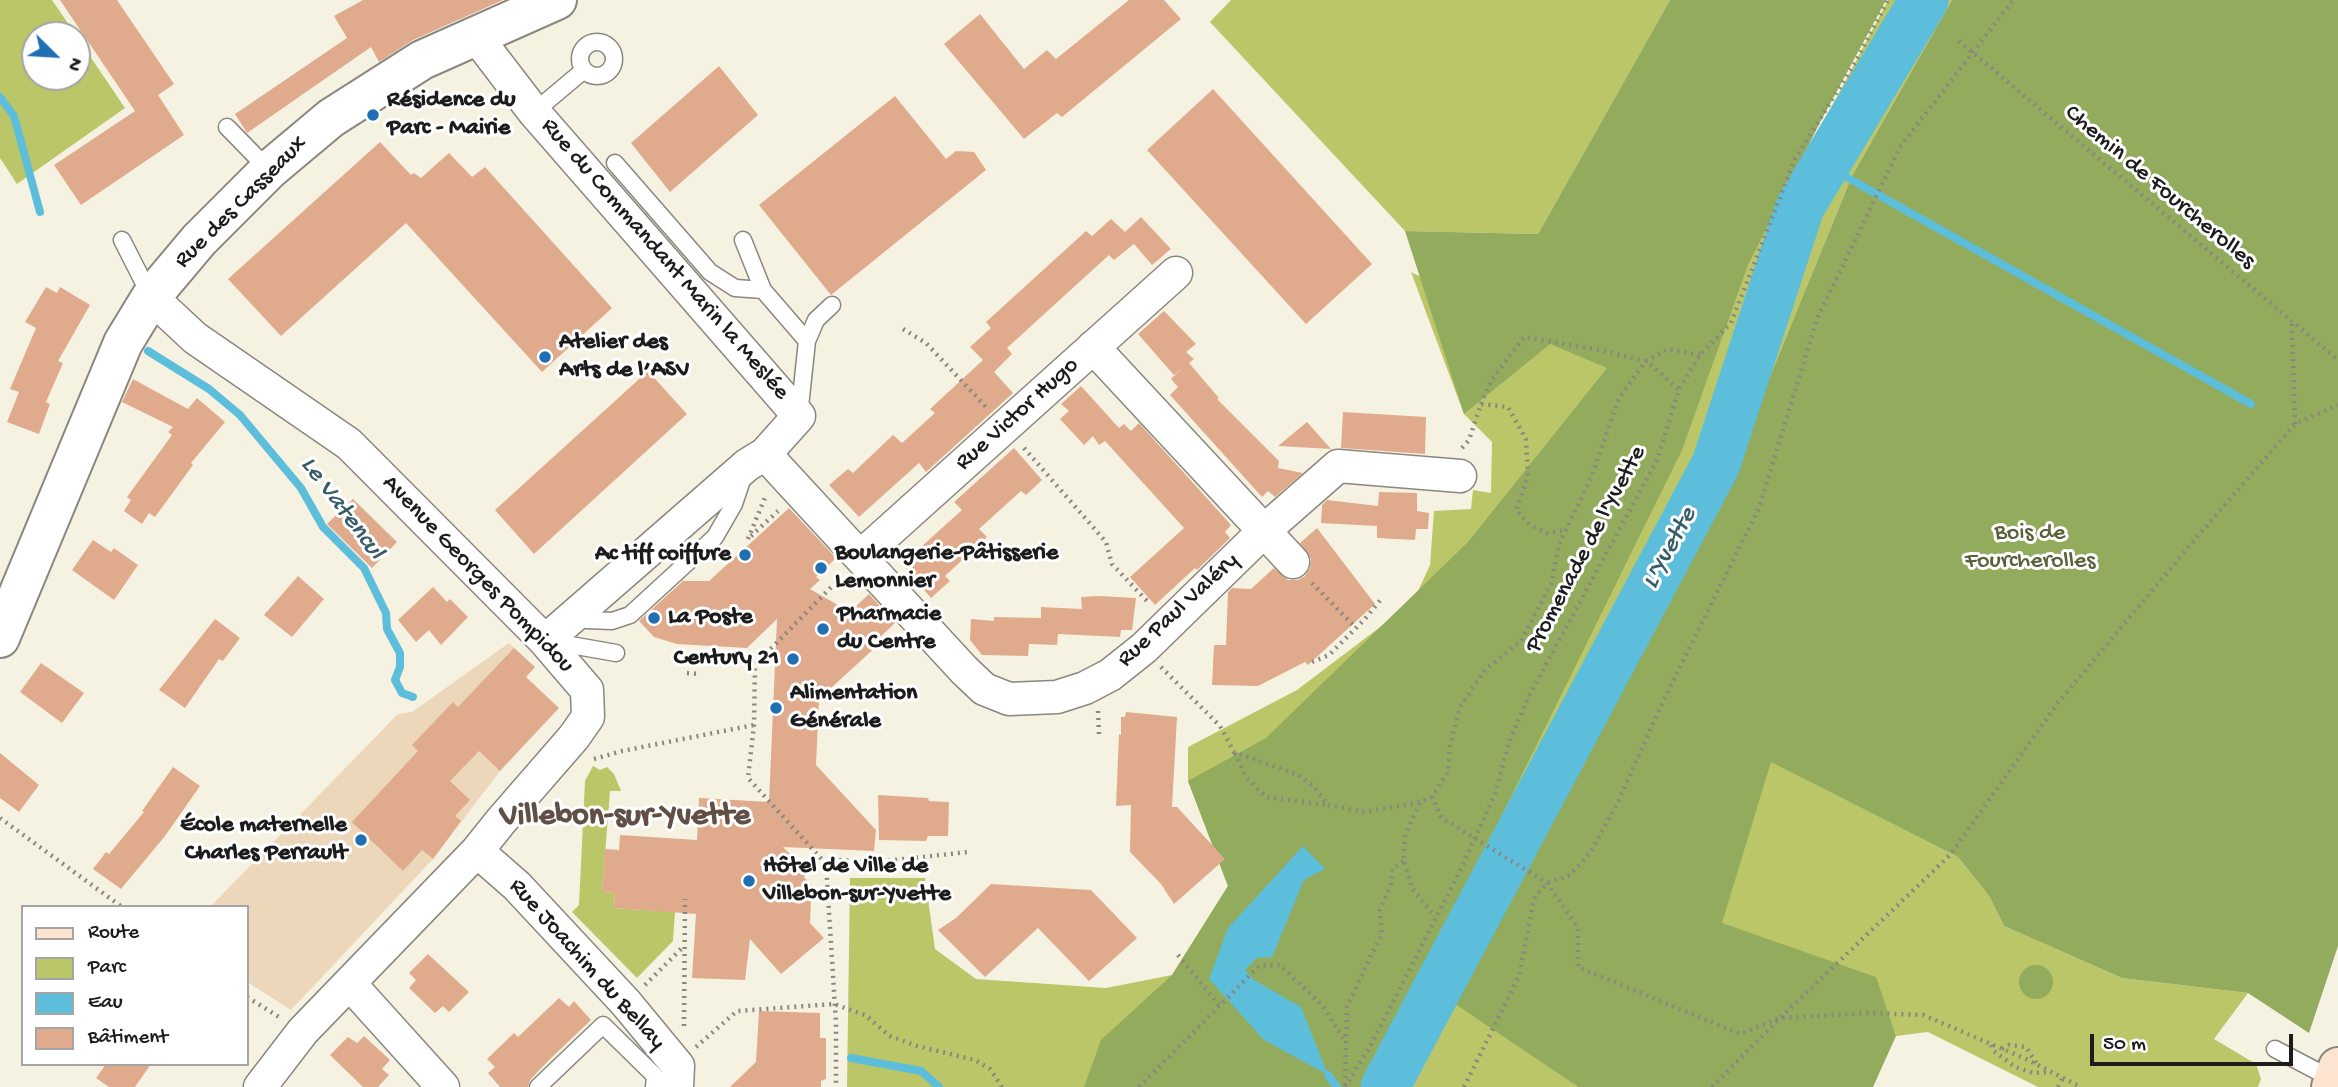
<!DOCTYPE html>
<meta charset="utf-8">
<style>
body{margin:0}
#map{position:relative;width:2338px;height:1087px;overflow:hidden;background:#f6f2e2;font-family:"Gochi Hand",sans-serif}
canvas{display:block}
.legend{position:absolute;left:21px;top:905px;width:228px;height:161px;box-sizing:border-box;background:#fff;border:2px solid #a4a4a4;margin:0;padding:9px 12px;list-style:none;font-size:21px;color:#1c1c1c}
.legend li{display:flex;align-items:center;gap:14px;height:35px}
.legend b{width:35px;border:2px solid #a4a4a4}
.north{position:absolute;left:21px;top:21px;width:70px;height:70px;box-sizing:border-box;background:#fff;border:2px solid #a4a4a4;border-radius:50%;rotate:114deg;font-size:19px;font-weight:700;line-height:28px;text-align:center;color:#1c1c1c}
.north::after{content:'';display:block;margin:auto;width:24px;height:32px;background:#1f6fb2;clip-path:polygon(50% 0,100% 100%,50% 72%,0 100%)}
.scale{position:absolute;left:2090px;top:1034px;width:203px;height:32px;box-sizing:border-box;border:4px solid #1c1c1c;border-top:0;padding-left:9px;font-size:21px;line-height:24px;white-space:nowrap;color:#1c1c1c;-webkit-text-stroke:5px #fff;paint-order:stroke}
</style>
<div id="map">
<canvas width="2338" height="1087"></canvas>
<ul class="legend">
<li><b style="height:9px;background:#fde4d1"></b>Route</li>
<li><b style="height:19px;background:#bac668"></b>Parc</li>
<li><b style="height:19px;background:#5dbedb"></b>Eau</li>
<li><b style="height:19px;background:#e0ab8d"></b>Bâtiment</li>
</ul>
<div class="north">N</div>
<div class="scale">50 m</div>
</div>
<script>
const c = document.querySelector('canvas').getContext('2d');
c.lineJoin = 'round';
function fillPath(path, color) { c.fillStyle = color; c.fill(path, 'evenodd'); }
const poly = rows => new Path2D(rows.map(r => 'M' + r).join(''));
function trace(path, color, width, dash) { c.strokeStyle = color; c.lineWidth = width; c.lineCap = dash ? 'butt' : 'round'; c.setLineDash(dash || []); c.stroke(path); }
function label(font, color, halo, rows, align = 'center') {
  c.font = font + ' "Gochi Hand",sans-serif'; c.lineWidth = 6; c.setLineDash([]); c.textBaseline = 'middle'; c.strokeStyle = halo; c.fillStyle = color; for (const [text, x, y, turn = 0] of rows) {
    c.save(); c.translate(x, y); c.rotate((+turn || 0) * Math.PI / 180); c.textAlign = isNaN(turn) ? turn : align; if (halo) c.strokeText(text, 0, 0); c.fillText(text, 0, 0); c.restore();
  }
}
const built = poly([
 [509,643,535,667,519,684,500,771,433,859,291,1010,247,982,247,907,210,907,398,714,412,712]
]);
const green = poly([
 [0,0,52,0,76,35,35,35,35,77,77,77,77,37,125,108,17,184,0,158],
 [1231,0,1670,0,1538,234,1405,231,1210,22],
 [1886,0,1819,124,1773,218,1888,0,1952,0,1852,176,1762,396,1613,687,1479,932,1442,994,1578,1087,847,1087,850,878,925,878,935,949,976,979,1106,988,1172,975,1228,886,1188,781,1188,747,1297,690,1413,602,1430,565,1434,511,1471,509,1473,490,1491,493,1492,442,1464,414,1411,272,1608,367],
 [1770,761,1958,857,1989,896,2004,926,2122,978,2248,993,2214,1039,2256,1064,2261,1079,2258,1087,2038,1087,1928,1032,1896,1036,1875,977,1721,924],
 [593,766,600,770,607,767,614,774,621,791,610,791,602,892,615,893,614,908,675,912,673,941,637,978,572,912,579,905,585,781]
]);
const forest = poly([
 [1670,0,1886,0,1819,124,1748,265,1682,450,1399,1024,1361,1087,1084,1087,1101,1040,1172,975,1228,886,1188,781,1266,738,1468,542,1607,368,1550,344,1464,414,1405,231,1538,234],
 [1952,0,2338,0,2338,946,2309,1033,2248,993,2122,978,2004,926,1989,896,1958,857,1771,762,1722,923,1876,977,1896,1036,1873,1087,1578,1087,1442,995,1479,932,1613,687,1762,396,1852,176],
 '2019 982a17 17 0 1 1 34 0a17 17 0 1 1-34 0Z'
]);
const water = poly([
 [1303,846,1325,869,1304,880,1272,957,1257,958,1245,970,1254,980,1301,1007,1328,1075,1264,1040,1209,979,1228,928]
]);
const stream = poly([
 [0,97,14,116,40,212],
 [1825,165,2251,404],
 [148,351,209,389,240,415,301,488,323,527,364,568,386,613,387,629,400,653,400,667,395,680,402,693,413,697],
 [851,1058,921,1071,939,1087],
 [1328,1075,1337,1087]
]);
const river = poly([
 [1385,1087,1716,464,1800,207,1924,0]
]);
const building = poly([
 [60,0,117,0,174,84,158,95,184,135,81,205,54,165,135,111],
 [363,0,503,0,413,40,379,62,371,47,247,133,235,114,347,38,334,16],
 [1129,0,1164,0,1181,19,1062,117,1057,113,1024,139,944,44,980,14,1024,69,1047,50,1056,59],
 [719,66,758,115,670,192,631,143],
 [1213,89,1372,264,1306,324,1147,150],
 [895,96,946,159,956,151,974,152,986,170,831,295,759,205],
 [380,142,411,175,414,173,421,178,449,153,472,177,485,167,612,308,542,372,406,223,281,336,228,279],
 [1141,217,1171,249,1152,265,1134,244,1114,260,1109,255,1007,348,1012,354,994,372,1013,393,926,472,919,463,859,517,829,485,848,469,853,473,893,435,902,443,935,413,930,409,983,360,970,347,991,328,986,322,1086,231,1092,236,1111,219,1125,232],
 [46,287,57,293,60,287,90,305,58,361,63,363,46,402,50,404,39,434,7,422,19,392,10,389,36,328,25,322],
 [1164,311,1196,344,1186,352,1194,359,1189,363,1219,398,1217,399,1279,461,1278,468,1303,473,1275,497,1268,491,1262,497,1170,395,1178,387,1171,379,1182,368,1174,375,1138,334],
 [648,371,687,414,534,554,495,510],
 [133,379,188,409,197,398,225,422,191,463,193,465,155,517,149,513,142,524,124,511,131,500,127,497,172,435,168,432,173,427,122,402],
 [1081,386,1119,428,1124,424,1131,431,1139,423,1231,525,1225,532,1230,538,1197,570,1195,568,1155,605,1130,577,1184,528,1105,441,1099,445,1093,436,1084,445,1060,419,1069,411,1061,404],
 [1343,412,1426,417,1425,454,1341,448],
 [1307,422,1331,449,1278,446],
 [1014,448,1042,480,1026,495,1021,491,979,529,987,537,945,576,950,581,931,598,902,564,962,510,954,502],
 [1379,492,1417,493,1417,511,1429,513,1428,529,1416,529,1415,540,1377,538,1377,526,1321,523,1322,505,1327,500,1378,506],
 [353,499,397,542,372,568,327,524],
 [789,508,836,558,816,577,820,580,810,589,850,612,869,594,895,623,875,642,878,645,819,699,816,765,876,830,874,851,783,847,808,872,804,877,819,893,811,900,810,923,824,938,781,974,750,939,745,980,692,978,696,914,614,908,615,893,602,892,605,849,619,850,620,835,697,840,699,798,769,802,777,619,747,648,677,644,654,637,639,621,683,581,709,581],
 [1317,528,1375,604,1308,665,1305,662,1258,686,1212,685,1214,645,1226,645,1228,592,1232,588,1251,589,1274,568,1288,580,1298,580,1305,576,1310,568,1311,559,1300,543],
 [93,540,111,552,114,548,138,565,114,600,72,570],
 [298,576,324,599,292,637,264,615],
 [433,587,447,602,450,599,468,617,441,645,429,630,416,642,398,620],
 [1099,596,1136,598,1132,630,1121,630,1120,637,1058,634,1057,645,1029,644,1028,656,982,655,970,640,971,619,994,621,994,617,1041,618,1041,607,1082,609,1081,597],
 [215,619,240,638,223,661,219,659,185,708,159,690],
 [514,648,535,667,526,677,559,708,500,771,479,751,450,781,470,800,455,816,461,821,433,859,422,850,403,871,352,822,418,751,412,745,453,702,458,707],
 [41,663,84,693,62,723,20,692],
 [1126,712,1177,717,1172,807,1177,807,1225,859,1174,904,1161,884,1130,852,1131,805,1116,806,1119,734,1121,735,1121,717,1125,717],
 [0,753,39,785,19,812,0,798],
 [173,767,200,786,165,836,121,889,93,869,106,852,109,854,144,812,142,811],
 [878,795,928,798,929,801,949,802,948,836,928,836,926,841,879,840],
 [991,884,1091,890,1137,938,1089,981,1038,928,985,977,938,930,956,918],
 [428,954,469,992,449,1012,443,1006,435,1013,409,988,416,980,409,973],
 [559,998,569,1007,574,1001,591,1020,548,1061,530,1080,528,1087,500,1087,488,1073,495,1067,487,1059,514,1033,518,1037],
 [759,1011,820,1013,820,1038,826,1038,826,1079,821,1081,821,1087,730,1087,756,1062],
 [364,1036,390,1060,382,1069,389,1075,378,1087,363,1087,330,1055,348,1037,357,1043],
 [106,1064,151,1064,135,1087,109,1087,96,1078]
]);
const path = poly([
 [1959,41,2338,360],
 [2292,324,2295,424],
 [903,329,926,343,987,408],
 [1700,355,1668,349,1646,361,1619,398,1591,478,1559,544,1551,584,1521,641,1485,670,1460,707,1450,746,1448,772,1432,797,1442,818,1547,883,1578,928,1578,967,1740,1034,1780,1018,1869,1013,1923,1015,2026,1059,2081,1087],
 [1481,404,1491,381,1524,337,1595,349,1646,361,1679,389],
 [1024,448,1106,542,1112,564,1149,603],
 [1462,448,1469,440,1481,404,1508,407,1526,439,1528,476,1516,510,1530,525,1547,533,1565,530],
 [751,536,778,511],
 [748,539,766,495],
 [1312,583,1355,627],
 [1312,662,1329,655,1364,620,1382,598],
 [1161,667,1220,726,1234,752,1299,775,1313,786,1328,805,1365,812,1420,802],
 [687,673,701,674],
 [1098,711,1099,734],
 [1235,753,1246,777,1266,797,1328,805],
 [594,759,622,751,754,725],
 [1432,797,1420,802,1405,836,1404,861,1412,888,1435,917],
 [0,818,122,907],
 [826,864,748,778,754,725,755,665,840,578],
 [826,864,836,1023,836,1087],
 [826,864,839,860,876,862,968,852],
 [1178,955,1219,1005],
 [645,985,683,947],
 [247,997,279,1017],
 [684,1026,685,899],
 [1991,1045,1994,1051,2015,1067,2033,1073,2050,1072],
 [696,1047,737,1011,834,1004,865,1015,890,1036,917,1046,975,1060,990,1069,1002,1087],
 [2002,1049,2009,1045,2026,1047,2037,1064],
 [1345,1085,1347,1007,1371,955,1382,935,1380,910,1391,884,1392,869,1404,861],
 [1139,1087,1259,966,1280,965,1323,1006,1346,1043],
 [1345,1087,1371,1045,1460,871,1495,794,1509,742,1530,694,1657,460,1679,389,1700,355,1731,323,1795,159,1855,63,1888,0],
 [1464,1087,1519,976,1534,899,1547,883,1570,875,1590,853,1617,804,1665,697,1759,508,1817,319,1900,147,2013,0],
 [1712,1087,1780,1018,1950,855,2057,704,2198,536,2295,424,2338,405],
 [2058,1087,2063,1078]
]);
const service = poly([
 '580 59a17 17 0 1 1 34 0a17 17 0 1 1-34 0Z',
 [534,112,584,70],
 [227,127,269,170],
 [615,163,710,272,735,288,763,290],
 [122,240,150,295],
 [743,240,763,290,807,341],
 [799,416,807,341,816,320,832,305],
 [574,616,587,620,612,621,630,615,715,537,734,504,744,474],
 [548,641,616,653],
 [2275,1049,2334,1080],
 [538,1087,603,1025,655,1076,654,1087]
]);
const minor = poly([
 [475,35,534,112,799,416,765,454,747,465,545,641],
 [151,297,195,338,349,444,545,641,587,690,588,717,574,737,501,821,477,851,303,1031,260,1087],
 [1093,347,1293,562],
 [765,454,964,670,984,689,1009,699,1057,697,1085,688,1110,675,1144,648,1265,530,1338,466,1460,476],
 [860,557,1176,273],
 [477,851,517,886,626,1003,678,1066,677,1087],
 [350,984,443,1087]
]);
const tertiary = poly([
 [0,638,123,343,151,297,199,240,269,170,331,118,422,60,557,0]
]);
const secondary = poly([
 [2331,1087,2338,1067]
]);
const markers = [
 [373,115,7,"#1f6fb2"],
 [545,357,7,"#1f6fb2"],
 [745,555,7,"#1f6fb2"],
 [821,568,7,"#1f6fb2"],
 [654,618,7,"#1f6fb2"],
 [823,629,7,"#1f6fb2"],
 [793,659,7,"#1f6fb2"],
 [776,708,7,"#1f6fb2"],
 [361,840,7,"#1f6fb2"],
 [749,881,7,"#1f6fb2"]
];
const poiNames = [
 ["Résidence du",387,101],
 ["Parc - Mairie",387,129],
 ["Atelier des",559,343],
 ["Arts de l’ASV",559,371],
 ["Boulangerie-Pâtisserie",835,554],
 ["Lemonnier",835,582],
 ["Ac tiff coiffure",731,555,"right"],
 ["Pharmacie",837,615],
 ["du Centre",837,643],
 ["La Poste",668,618],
 ["Century 21",779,659,"right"],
 ["Alimentation",790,694],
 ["Générale",790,722],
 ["École maternelle",347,826,"right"],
 ["Charles Perrault",347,854,"right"],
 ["Hôtel de Ville de",763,867],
 ["Villebon-sur-Yvette",763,895]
];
const streetNames = [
 ["Chemin de Fourcherolles",2159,188,40],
 ["Rue des Casseaux",242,203,-45],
 ["Rue du Commandant Marin la Meslée",664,260,49],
 ["Rue Victor Hugo",1018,415,-42],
 ["Promenade de l'Yvette",1587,550,-62],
 ["Avenue Georges Pompidou",477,575,46],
 ["Rue Paul Valéry",1179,611,-43],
 ["Rue Joachim du Bellay",586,965,48]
];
const parkNames = [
 ["Bois de",2030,534],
 ["Fourcherolles",2030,562]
];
const waterNames = [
 ["Le Vatencul",341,509,53],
 ["L'Yvette",1671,549,-62]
];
const districtNames = [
 ["Villebon-sur-Yvette",625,818]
];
fillPath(built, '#ecd7ba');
fillPath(green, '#bac668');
fillPath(forest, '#93ab5c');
fillPath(water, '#5dbedb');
trace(stream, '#5dbedb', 8);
trace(river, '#5dbedb', 49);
fillPath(building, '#e0ab8d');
trace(service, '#89877f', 19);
trace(minor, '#89877f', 35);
trace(tertiary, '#89877f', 42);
trace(secondary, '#89877f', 42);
trace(path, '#89877f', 4.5, [2, 5]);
trace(service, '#fff', 16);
trace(minor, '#fff', 32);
trace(tertiary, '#fff', 38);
trace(secondary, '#fde4d1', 38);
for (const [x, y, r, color] of markers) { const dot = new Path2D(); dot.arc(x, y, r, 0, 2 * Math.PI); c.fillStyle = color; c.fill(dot); trace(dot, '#fff', 2.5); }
label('bold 24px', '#1c1c1c', '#fff', poiNames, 'left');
label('24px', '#1c1c1c', '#fff', streetNames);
label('24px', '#5b603a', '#fff', parkNames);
label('italic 26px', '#365d68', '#fff', waterNames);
label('bold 32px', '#614e44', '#fff', districtNames);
</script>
